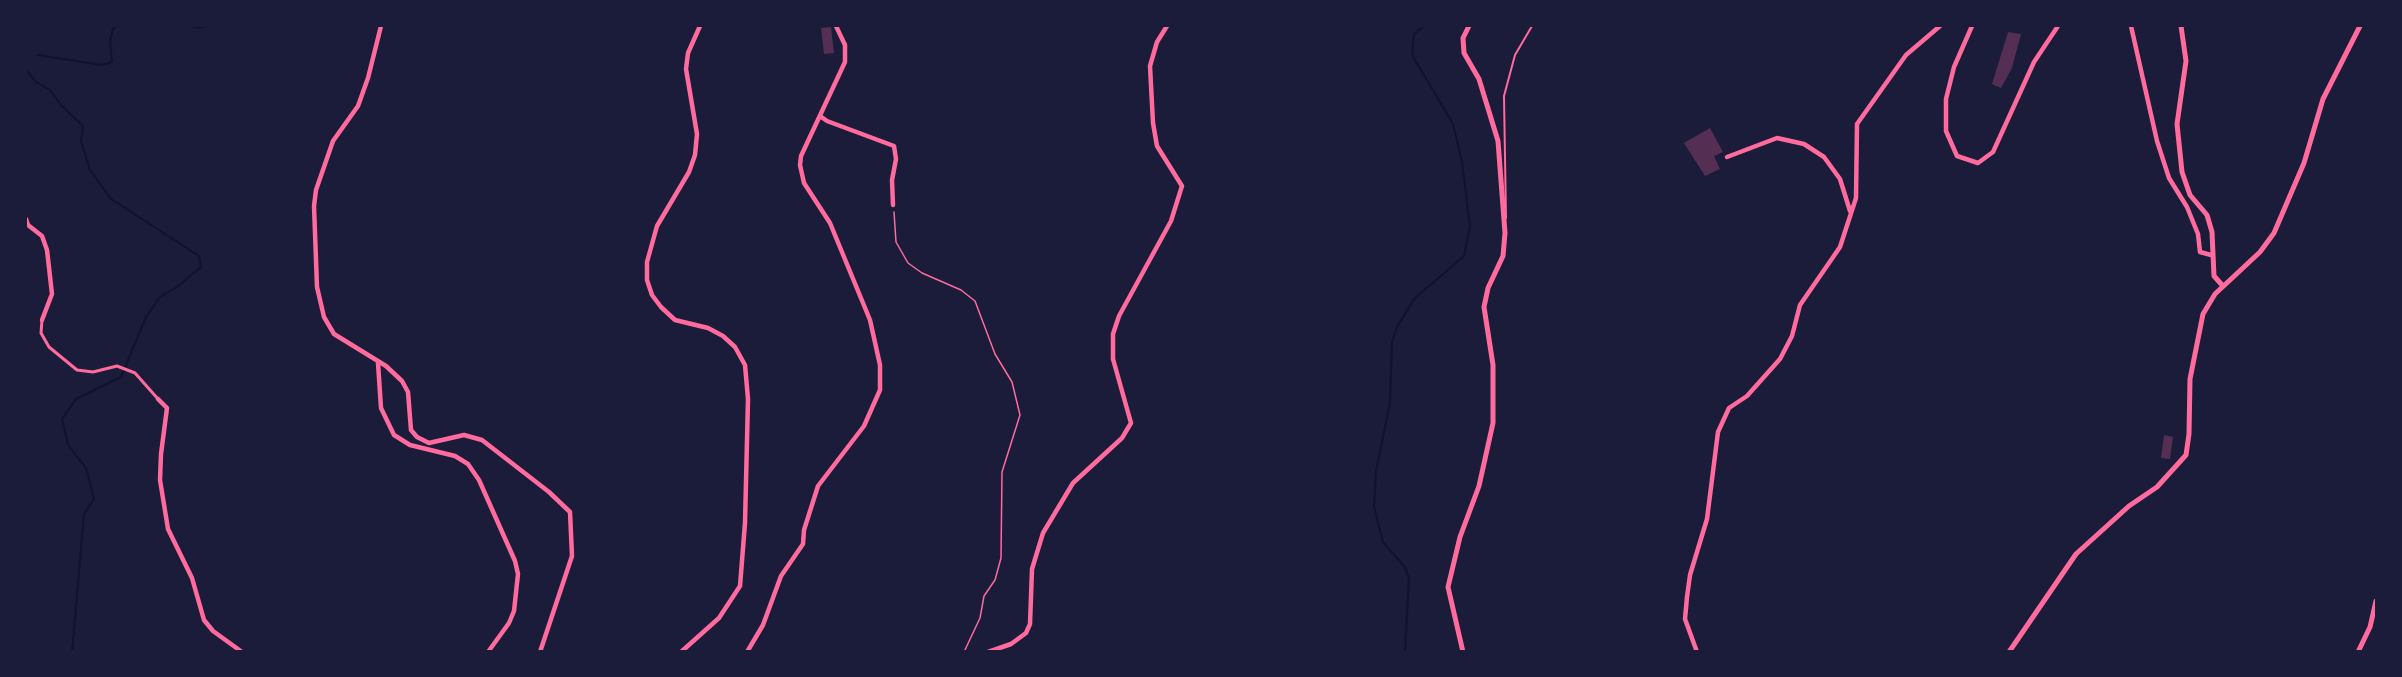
<!DOCTYPE html>
<style>
body{margin:0}
#map{position:relative;width:2402px;height:677px;overflow:hidden;background:#1b1b3a;font-family:"Nunito Sans",sans-serif}
canvas{display:block}
.frame{position:absolute;inset:0;border:27px solid #1b1b3a;pointer-events:none}
</style>
<div id="map">
<canvas width="2402" height="677"></canvas>
<div class="frame"></div>
</div>
<script>
const c = document.querySelector('canvas').getContext('2d');
c.lineJoin = 'round';
const poly = rows => new Path2D(rows.map(r => 'M' + r).join(''));
function trace(path, color, width, dash) { c.strokeStyle = color; c.lineWidth = width; c.lineCap = dash ? 'butt' : 'round'; c.setLineDash(dash || []); c.stroke(path); }
function fillPath(path, color) { c.fillStyle = color; c.fill(path, 'evenodd'); }
const stream = poly([
 [189,26,199,28,207,26],
 [38,55,102,65,112,62,110,41,113,29,117,26],
 [26,70,36,82,50,90,61,105,83,126,81,141,90,170,111,199,199,256,201,267,177,287,160,297,146,317,121,377,76,399,62,419,68,445,86,468,94,499,84,514,72,652],
 [1405,652,1409,578,1404,566,1383,542,1374,507,1376,471,1390,403,1392,342,1397,327,1414,299,1464,256,1470,227,1462,162,1453,124,1412,55,1414,34,1424,26]
]);
const building = poly([
 [831,27,834,53,824,54,821,28],
 [2008,32,2021,34,2012,68,2001,88,1992,84],
 [1710,128,1723,152,1714,156,1720,169,1705,176,1684,143],
 [2164,435,2173,437,2170,459,2161,458]
]);
const path = poly([
 [894,212,896,242,908,263,922,273,961,290,975,301,995,354,1012,382,1020,415,1002,472,1001,558,995,580,984,596,980,618,964,652]
]);
const service = poly([
 [1506,218,1504,96,1515,55,1532,26]
]);
const pedestrian = poly([
 [42,320,41,333,49,347,77,370,93,372,117,366,135,373,158,399]
]);
const minor = poly([
 [381,26,368,78,358,106,333,141,316,190,314,206,317,287,324,317,334,334,386,366,402,381,408,392,411,430,417,437,429,443,464,435,482,440,549,492,570,512,572,556,540,652],
 [1972,26,1954,67,1946,99,1946,131,1957,156,1978,163,1993,152,2034,62,2058,26],
 [2131,26,2157,141,2169,178,2187,207,2198,234,2200,252,2211,255],
 [820,116,827,121,894,146,896,159,892,180,893,205],
 [1727,157,1777,138,1804,144,1824,157,1840,179,1850,211],
 [26,219,28,225,42,236,47,250,52,294,42,320],
 [378,363,381,408,394,435,410,445,455,456,468,464,479,480,515,561,518,574,514,611,509,623,488,652],
 [158,399,167,408,161,454,160,480,168,529,192,578,204,620,213,631,242,652],
 [681,652,719,618,740,586,745,523,748,399,745,365,735,347,723,336,708,328,675,320,661,307,652,295,647,280,647,262,657,226,689,172,695,155,697,134,686,69,688,53,700,26],
 [747,652,763,625,781,576,803,544,804,530,818,486,864,426,880,390,880,365,870,320,830,223,804,183,800,165,801,156,845,62,845,45,836,26],
 [988,652,1011,644,1026,633,1030,624,1032,569,1043,533,1073,483,1122,438,1131,423,1113,359,1113,334,1119,316,1171,221,1182,186,1157,146,1153,123,1150,66,1157,42,1167,26],
 [1697,652,1685,619,1687,597,1690,575,1707,519,1718,432,1729,408,1747,396,1780,359,1792,336,1800,305,1840,247,1856,198,1857,124,1906,55,1940,26]
]);
const tertiary = poly([
 [2181,26,2186,61,2177,124,2182,172,2190,195,2207,215,2212,232,2214,276,2223,286],
 [1463,652,1448,587,1460,537,1479,486,1493,423,1493,365,1484,307,1488,288,1503,256,1505,233,1498,141,1479,79,1464,53,1463,38,1469,26],
 [2009,652,2076,554,2129,506,2157,487,2186,455,2189,434,2190,379,2203,314,2215,294,2260,252,2274,233,2304,163,2323,99,2360,26],
 [2358,652,2370,627,2376,601]
]);
trace(stream, '#12122b', 2);
fillPath(building, '#542f53');
trace(path, '#ff6b9d', 1.5);
trace(service, '#ff6b9d', 2);
trace(pedestrian, '#ff6b9d', 3);
trace(minor, '#ff6b9d', 4.5);
trace(tertiary, '#ff6b9d', 5);
</script>
